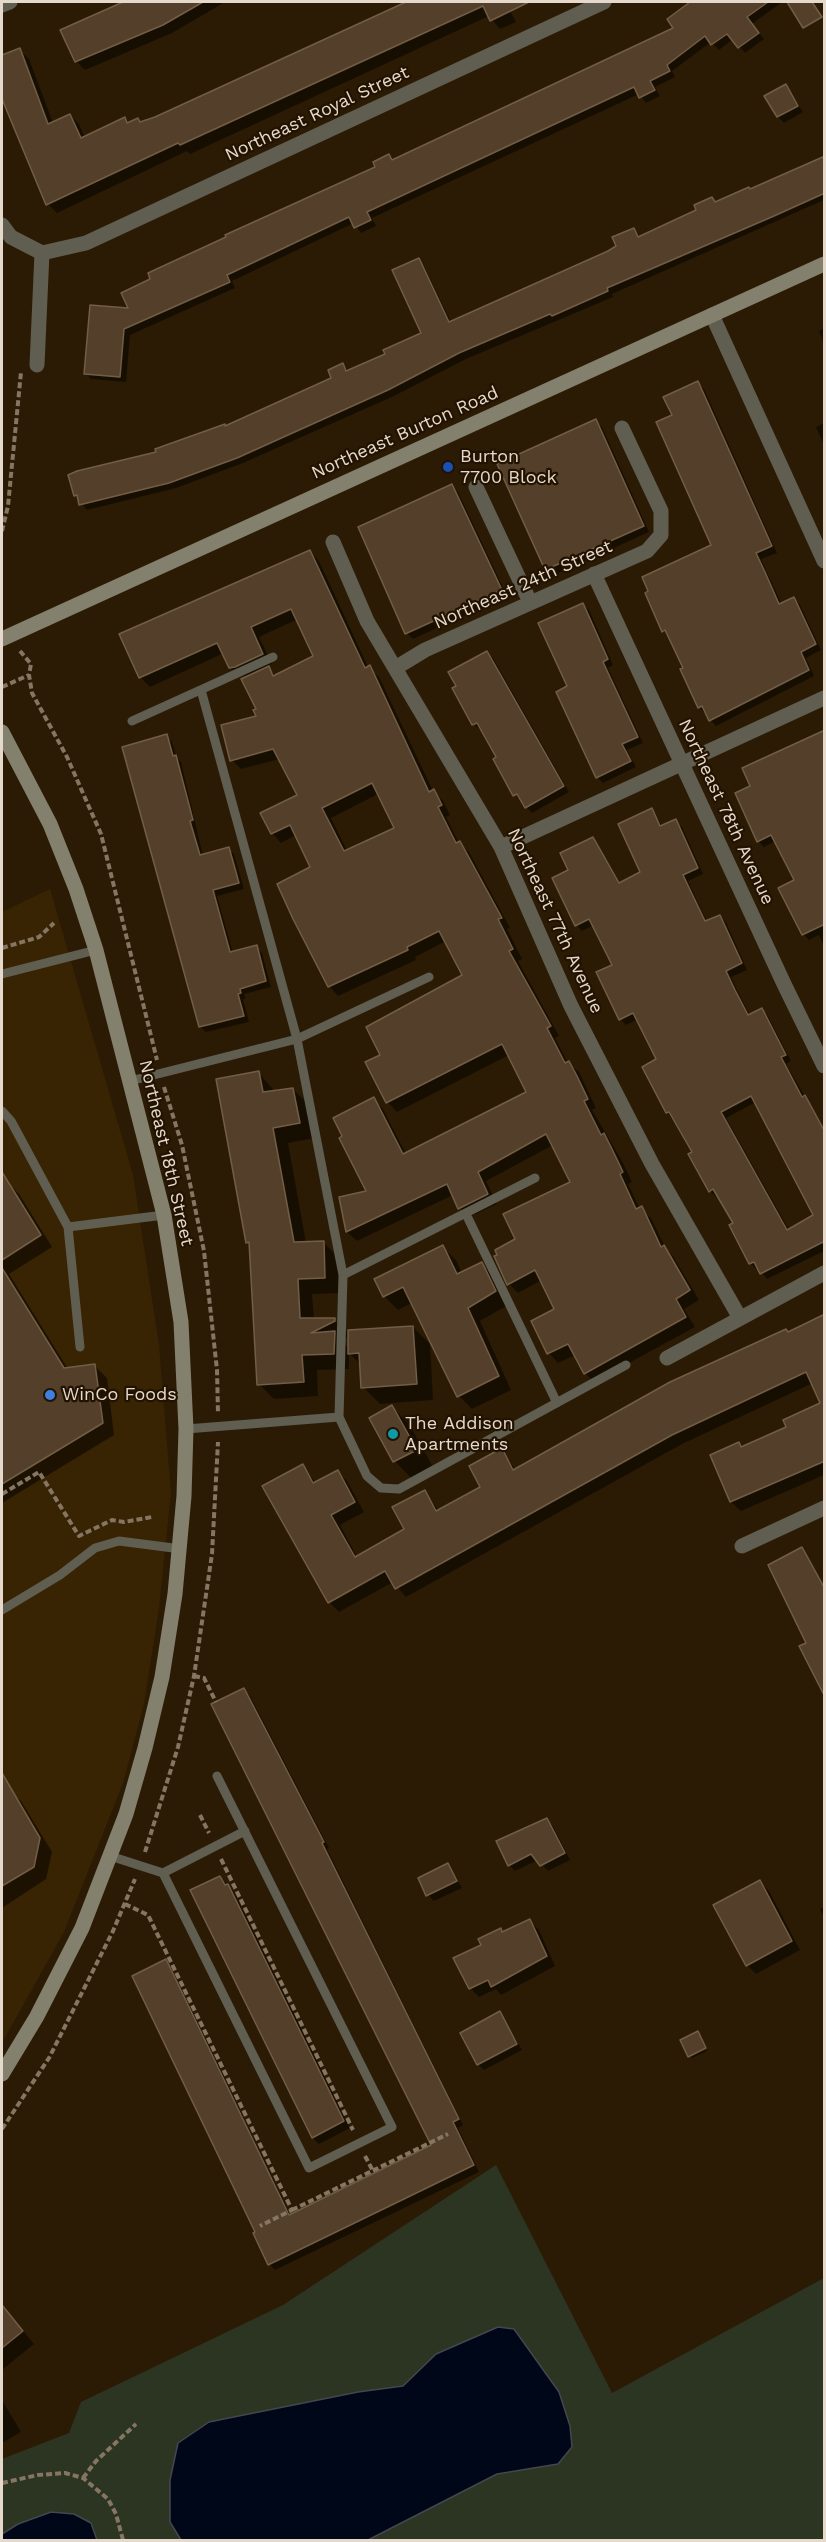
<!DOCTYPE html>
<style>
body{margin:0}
#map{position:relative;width:826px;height:2542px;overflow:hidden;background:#2c1b04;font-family:"Work Sans",sans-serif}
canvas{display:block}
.frame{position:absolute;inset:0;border:3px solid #e5d9cb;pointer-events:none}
</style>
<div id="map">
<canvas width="826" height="2542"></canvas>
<div class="frame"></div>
</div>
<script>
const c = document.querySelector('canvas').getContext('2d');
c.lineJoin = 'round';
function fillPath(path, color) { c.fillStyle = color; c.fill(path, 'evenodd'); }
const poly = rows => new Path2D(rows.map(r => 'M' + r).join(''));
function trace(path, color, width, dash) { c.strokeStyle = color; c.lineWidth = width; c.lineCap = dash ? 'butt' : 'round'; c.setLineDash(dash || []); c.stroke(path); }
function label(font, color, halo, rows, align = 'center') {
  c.font = font + ' "Work Sans",sans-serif'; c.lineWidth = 4.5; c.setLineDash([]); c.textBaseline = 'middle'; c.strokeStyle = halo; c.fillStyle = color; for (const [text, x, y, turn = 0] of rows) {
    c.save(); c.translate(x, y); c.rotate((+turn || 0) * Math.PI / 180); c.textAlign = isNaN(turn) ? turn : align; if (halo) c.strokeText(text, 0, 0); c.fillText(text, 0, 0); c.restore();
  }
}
const built = poly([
 [50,889,133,1175,159,1345,171,1493,159,1608,144,1704,123,1783,64,1932,2,2043,2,912]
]);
const green = poly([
 [496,2165,612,2393,824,2278,824,2540,368,2540,497,2474,558,2464,436,2354,403,2386,358,2392,209,2422,178,2443,170,2480,170,2522,181,2540,97,2540,91,2523,18,2524,2,2534,2,2459,69,2433,81,2402,283,2305]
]);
const water = poly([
 [498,2327,514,2329,559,2392,570,2426,572,2447,558,2464,497,2474,368,2540,181,2540,170,2522,170,2480,178,2443,209,2422,358,2392,403,2386,436,2354,498,2327],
 [51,2512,74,2514,91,2523,97,2540,2,2540,2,2534,18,2524,51,2512]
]);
const shadow = poly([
 [127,2,225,2,172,33,85,70,76,61,62,31],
 [412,2,524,2,509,9,516,22,500,29,489,16,190,154,187,151,57,213,48,204,2,95,2,57,20,50,29,59,53,123,70,115,79,124,85,138,124,119,129,124,156,118],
 [693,2,782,2,752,24,764,39,745,53,733,39,719,50,711,42,672,71,675,77,655,87,660,96,646,103,639,94,372,218,376,226,361,233,354,223,232,281,235,288,130,335,126,382,91,379,85,373,130,310,377,168,389,156,393,160,675,28,669,20],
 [785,86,803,112,784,123,778,117],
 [824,156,824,200,612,294,613,297,466,359,394,396,243,463,176,488,87,510,75,495,158,453,226,427,333,379,342,365,349,371,387,355,423,333,418,260,424,266,451,322,609,252,633,229,640,237,698,211,712,198,716,203,751,190],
 [824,328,824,344,819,331],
 [698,383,704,389,777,553,761,559,782,605,794,599,800,605,821,650,806,658,814,676,716,726,699,707,685,668,713,546,674,415],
 [596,421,602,427,649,532,552,576,546,570,499,465],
 [824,423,824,445,816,427],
 [452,486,458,492,507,596,413,639,407,633,360,528],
 [310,551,319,561,368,667,379,677,433,791,443,801,450,815,446,817,459,843,469,852,510,928,507,929,522,959,518,961,559,1036,555,1038,568,1063,579,1072,586,1087,596,1108,592,1110,622,1161,632,1182,628,1184,640,1209,651,1218,666,1249,673,1256,699,1300,684,1309,695,1327,594,1382,585,1373,575,1355,558,1363,549,1353,556,1310,542,1280,518,1293,509,1284,517,1239,572,1183,553,1145,486,1181,497,1204,469,1217,460,1208,453,1195,357,1241,347,1232,340,1198,368,1192,373,1099,383,1109,406,1154,528,1093,509,1055,397,1112,387,1102,382,1055,464,976,446,941,415,957,416,960,338,996,329,986,312,868,296,835,281,843,272,833,299,796,280,759,241,769,232,760,258,717,252,675,240,676,230,667,224,653,150,687,140,677],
 [298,619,315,657,276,676,266,666,272,664,259,637],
 [378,794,396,829,347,851,331,818],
 [583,604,589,610,613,665,608,668,643,743,627,750,636,767,603,783,597,777,569,687],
 [487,652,493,658,569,792,532,813,513,792,482,729,480,730,474,724,454,689],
 [824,731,824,946,819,935,809,940,803,934,796,881,776,841,764,847,758,841,752,787],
 [166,736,172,742,177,758,181,762,203,856,228,849,234,854,244,889,217,896,233,953,256,947,262,953,271,987,244,994,246,999,243,999,249,1022,206,1032,200,1027],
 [652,810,663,827,676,821,682,827,703,874,688,881,707,922,720,916,726,922,747,970,731,977,741,998,750,1016,762,1010,768,1016,791,1061,786,1064,824,1129,824,1251,767,1279,759,1268,756,1269,750,1263,735,1224,719,1195,716,1197,710,1191,694,1152,667,1112,658,1060,638,1019,626,1025,620,1019,614,966,594,925,582,931,576,925,570,871,592,839,620,884,642,872],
 [756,1102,815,1216,789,1230,726,1118],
 [259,1073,275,1092,293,1089,308,1104,315,1138,288,1143,306,1243,324,1243,339,1258,340,1293,312,1294,314,1320,334,1319,350,1334,413,1327,430,1344,433,1400,380,1404,363,1387,361,1365,349,1353,349,1369,317,1370,318,1396,274,1399,259,1384,250,1245,247,1242],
 [350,1336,349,1348,341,1340],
 [7,1182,19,1194,52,1247,9,1274,68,1369,95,1366,107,1378,114,1435,2,1503,2,1185],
 [442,1247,456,1260,462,1274,481,1264,495,1277,508,1305,480,1321,511,1390,472,1409,459,1396,412,1303,398,1310,384,1296,376,1280],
 [824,1316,824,1475,741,1511,731,1502,712,1456,739,1444,743,1448,788,1428,822,1404,813,1383,682,1444,406,1597,393,1582,339,1612,329,1602,302,1466,316,1483,338,1472,347,1481,364,1512,340,1525,357,1557,406,1530,425,1492,439,1511,482,1487,501,1450,516,1470],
 [392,1407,409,1424,433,1467,411,1478,395,1461,371,1419],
 [802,1548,824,1586,824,1679,808,1644],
 [244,1690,250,1696,329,1848,327,1849,463,2125,458,2128,479,2172,275,2270,269,2264,257,2232,165,1961,171,1967,291,2216,433,2146],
 [2,1785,21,1801,52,1852,46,1879,2,1908],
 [547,1820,553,1826,570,1860,548,1871,538,1860,515,1871,509,1865],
 [448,1865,462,1888,434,1901,428,1895],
 [220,1877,234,1892,350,2128,319,2144,313,2138,192,1891],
 [760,1882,769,1891,800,1950,756,1974,747,1965],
 [824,1907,824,1917,820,1909],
 [530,1921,539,1930,555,1966,501,1995,496,1989,479,1997,470,1988,483,1946,500,1930,504,1933],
 [500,2013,522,2050,484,2070,478,2064],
 [700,2036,707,2051,692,2058,689,2056],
 [2,2304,34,2344,2,2370],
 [2,2400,21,2432,2,2443]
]);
const building = poly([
 [123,2,203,2,163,25,75,62,60,30,123,2],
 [406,2,529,2,490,21,483,6,180,145,178,143,46,205,2,99,2,55,20,48,48,124,70,114,81,138,125,117,127,123,138,118,140,122,155,117,406,2],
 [690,2,768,2,747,17,759,33,738,48,727,34,711,45,705,36,667,65,670,71,650,81,655,90,639,98,634,87,367,212,371,220,354,228,349,217,227,275,230,282,124,329,120,377,84,374,90,305,128,308,121,293,150,279,148,273,226,237,225,235,375,167,373,162,389,154,392,160,673,28,667,19,690,2],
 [787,2,812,2,822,17,803,28,787,2],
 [786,84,798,106,777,117,764,96,786,84],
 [825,156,825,193,774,216,607,288,608,291,552,316,550,314,459,353,388,390,237,458,169,483,79,505,77,495,74,496,68,475,77,471,156,452,155,449,225,424,225,426,331,378,328,370,343,363,346,371,385,354,383,350,421,333,392,270,419,258,449,322,608,251,616,246,612,237,634,228,638,237,696,210,694,205,712,197,715,202,749,187,750,189,825,156],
 [698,381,772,546,756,553,765,572,779,604,794,597,816,644,801,652,809,670,709,721,702,706,698,708,680,669,683,668,665,630,662,632,645,593,648,591,642,577,711,545,656,422,672,415,663,397,698,381],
 [596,419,644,526,545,570,497,464,596,419],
 [452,484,502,590,405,634,358,527,452,484],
 [310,550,365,668,370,665,429,792,434,789,442,805,438,807,456,843,460,841,502,918,498,919,513,949,509,951,551,1026,547,1028,565,1063,569,1061,577,1076,588,1099,584,1101,601,1135,604,1133,612,1149,623,1172,620,1174,636,1209,642,1206,661,1247,664,1245,690,1290,676,1299,686,1317,584,1374,568,1344,547,1354,531,1321,554,1309,535,1270,507,1285,494,1256,497,1255,495,1250,515,1239,503,1214,570,1182,546,1134,478,1172,488,1194,458,1209,447,1184,346,1232,339,1197,366,1191,339,1138,342,1136,333,1118,374,1097,403,1154,526,1092,502,1044,386,1103,365,1062,380,1055,366,1027,462,975,439,931,407,947,408,950,328,987,293,919,277,884,310,867,290,825,271,834,260,813,297,795,273,749,230,761,221,725,256,716,253,710,256,709,241,679,269,666,273,676,313,656,291,609,251,627,263,654,235,667,229,668,217,643,139,678,119,634,310,550],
 [372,783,394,828,344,851,322,808,372,783],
 [583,603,608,659,603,662,638,737,622,744,631,761,596,778,556,692,567,686,538,623,583,603],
 [487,651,564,786,525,808,517,794,513,796,493,759,496,757,477,723,472,725,452,688,456,686,448,672,487,651],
 [825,730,825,924,802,935,778,888,794,880,771,835,757,842,735,793,750,786,742,768,825,730],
 [167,734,173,756,176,755,193,820,190,821,200,855,229,847,239,883,213,890,230,952,257,945,266,981,240,989,241,993,238,994,244,1016,199,1027,122,747,167,734],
 [652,808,660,826,676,819,698,868,683,875,705,921,720,915,742,963,726,971,735,990,748,1015,762,1008,786,1055,781,1057,802,1097,805,1095,825,1132,825,1241,760,1274,754,1262,749,1264,729,1225,733,1223,713,1189,709,1192,688,1154,692,1152,669,1112,666,1113,642,1067,656,1059,633,1013,619,1020,596,972,612,965,589,919,575,926,552,878,568,870,560,853,593,837,619,883,640,872,618,824,652,808],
 [751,1096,813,1215,787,1230,721,1112,751,1096],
 [259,1071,263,1092,293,1088,300,1123,273,1128,294,1242,324,1241,325,1278,298,1279,300,1318,335,1318,335,1321,311,1333,335,1331,334,1354,302,1355,304,1382,257,1385,249,1242,246,1243,216,1079,259,1071],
 [2,1172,41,1235,2,1260,2,1172],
 [443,1245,457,1274,482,1262,496,1291,468,1308,499,1376,457,1397,403,1287,383,1297,374,1279,443,1245],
 [2,1268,64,1368,95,1364,103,1423,2,1484,2,1268],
 [825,1314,825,1461,730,1502,710,1455,739,1442,741,1447,786,1427,783,1420,820,1403,806,1372,672,1435,395,1589,385,1571,328,1603,262,1486,303,1464,313,1483,338,1470,355,1502,331,1515,355,1557,404,1529,392,1507,425,1490,436,1511,480,1487,469,1466,502,1448,513,1470,670,1382,786,1329,788,1332,825,1314],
 [413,1326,417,1384,361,1388,359,1353,348,1354,348,1330,413,1326],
 [392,1405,417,1450,393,1462,369,1418,392,1405],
 [802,1547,825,1589,825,1697,799,1646,806,1643,768,1565,802,1547],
 [244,1688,324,1842,322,1843,459,2119,453,2122,474,2165,268,2265,253,2233,255,2232,132,1976,166,1959,289,2215,431,2145,211,1704,244,1688],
 [2,1773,40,1838,34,1867,2,1886,2,1773],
 [547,1818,565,1853,540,1866,531,1854,508,1866,496,1841,547,1818],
 [448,1863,457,1881,426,1896,418,1878,448,1863],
 [220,1876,225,1885,228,1884,344,2121,312,2138,190,1890,220,1876],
 [760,1880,792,1941,746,1966,713,1905,760,1880],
 [530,1919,547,1956,491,1987,488,1980,469,1989,453,1958,481,1945,478,1939,501,1928,502,1932,530,1919],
 [500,2011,517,2044,477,2065,460,2033,500,2011],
 [698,2031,706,2048,688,2057,680,2040,698,2031],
 [2,2305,23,2331,2,2348,2,2305]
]);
const path = poly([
 [2,531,8,506,21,372],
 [20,651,31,664,29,675,32,693,67,757,101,834,157,1060],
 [2,687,29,675],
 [2,948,39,937,54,923],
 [164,1087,182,1145,204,1251,217,1370,218,1413],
 [2,1494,39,1472,79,1536,112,1520,124,1522,152,1517],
 [194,1676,204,1678,216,1702],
 [200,1815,209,1833],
 [145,1852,178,1747,194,1676,212,1554,218,1442],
 [221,1859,353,2130],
 [125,1904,148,1915,292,2210,260,2226],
 [2,2129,49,2058,113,1931,135,1879],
 [365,2156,373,2171],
 [292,2210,448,2134],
 [83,2478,96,2461,136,2424],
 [2,2483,38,2475,65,2473,83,2478,108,2499,116,2514,123,2540]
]);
const lane = poly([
 [201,690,297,1039,343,1275,339,1417,367,1476,381,1488,399,1489,626,1365],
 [132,721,273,657],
 [2,974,96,950],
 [130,1081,297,1039,429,977],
 [2,1111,11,1121,68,1227,164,1215],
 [466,1214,557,1403],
 [68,1227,80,1347],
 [343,1275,535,1178],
 [186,1429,339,1417],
 [2,1610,60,1575,95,1548,119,1541,181,1549],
 [110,1856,163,1873,309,2168,392,2127,217,1776],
 [163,1873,245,1831]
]);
const street = poly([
 [2,5,10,2],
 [2,225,11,237,42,253],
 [42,253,86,243,604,2],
 [712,315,824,561],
 [37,365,42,253],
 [476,487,530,602],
 [333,542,367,621,501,847,571,1006,652,1164,740,1318],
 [594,574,784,984,824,1066],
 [397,667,425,650,647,551,661,535,661,511,622,428],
 [501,847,824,698],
 [667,1358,824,1273],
 [742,1546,824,1508]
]);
const secondary = poly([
 [2,639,824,264],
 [2,732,50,824,76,889,96,950,164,1215,181,1322,186,1429,184,1496,175,1594,162,1677,145,1748,126,1814,82,1928,37,2016,2,2074]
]);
const markers = [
 [448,467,6,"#1a4fb4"],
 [50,1395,6,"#3f7fe0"],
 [393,1434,6,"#0f9aa8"]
];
const streetNames = [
 ["Northeast Royal Street",317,114,-25],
 ["Northeast Burton Road",405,433,-24],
 ["Northeast 24th Street",523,585,-24],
 ["Northeast 78th Avenue",726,812,65],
 ["Northeast 77th Avenue",555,921,65],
 ["Northeast 18th Street",166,1153,77]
];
const poiNames = [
 ["Burton",460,457],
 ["7700 Block",460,478],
 ["WinCo Foods",62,1395],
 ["The Addison",405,1424],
 ["Apartments",405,1445]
];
fillPath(built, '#382303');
fillPath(green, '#2c3422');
fillPath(water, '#000719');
trace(water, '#45464e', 1.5);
fillPath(shadow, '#0007');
fillPath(building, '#54402a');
trace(building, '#725d45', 1.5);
trace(path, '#857664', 4, [6, 3]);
trace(lane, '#5f5e51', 9);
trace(street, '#5f5e51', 15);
trace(secondary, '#83816d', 15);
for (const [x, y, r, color] of markers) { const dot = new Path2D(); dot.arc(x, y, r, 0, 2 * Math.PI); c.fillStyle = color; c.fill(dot); trace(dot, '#221200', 2); }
label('18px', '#e5d9cb', '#221200', streetNames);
label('18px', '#e5d9cb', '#221200', poiNames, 'left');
</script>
